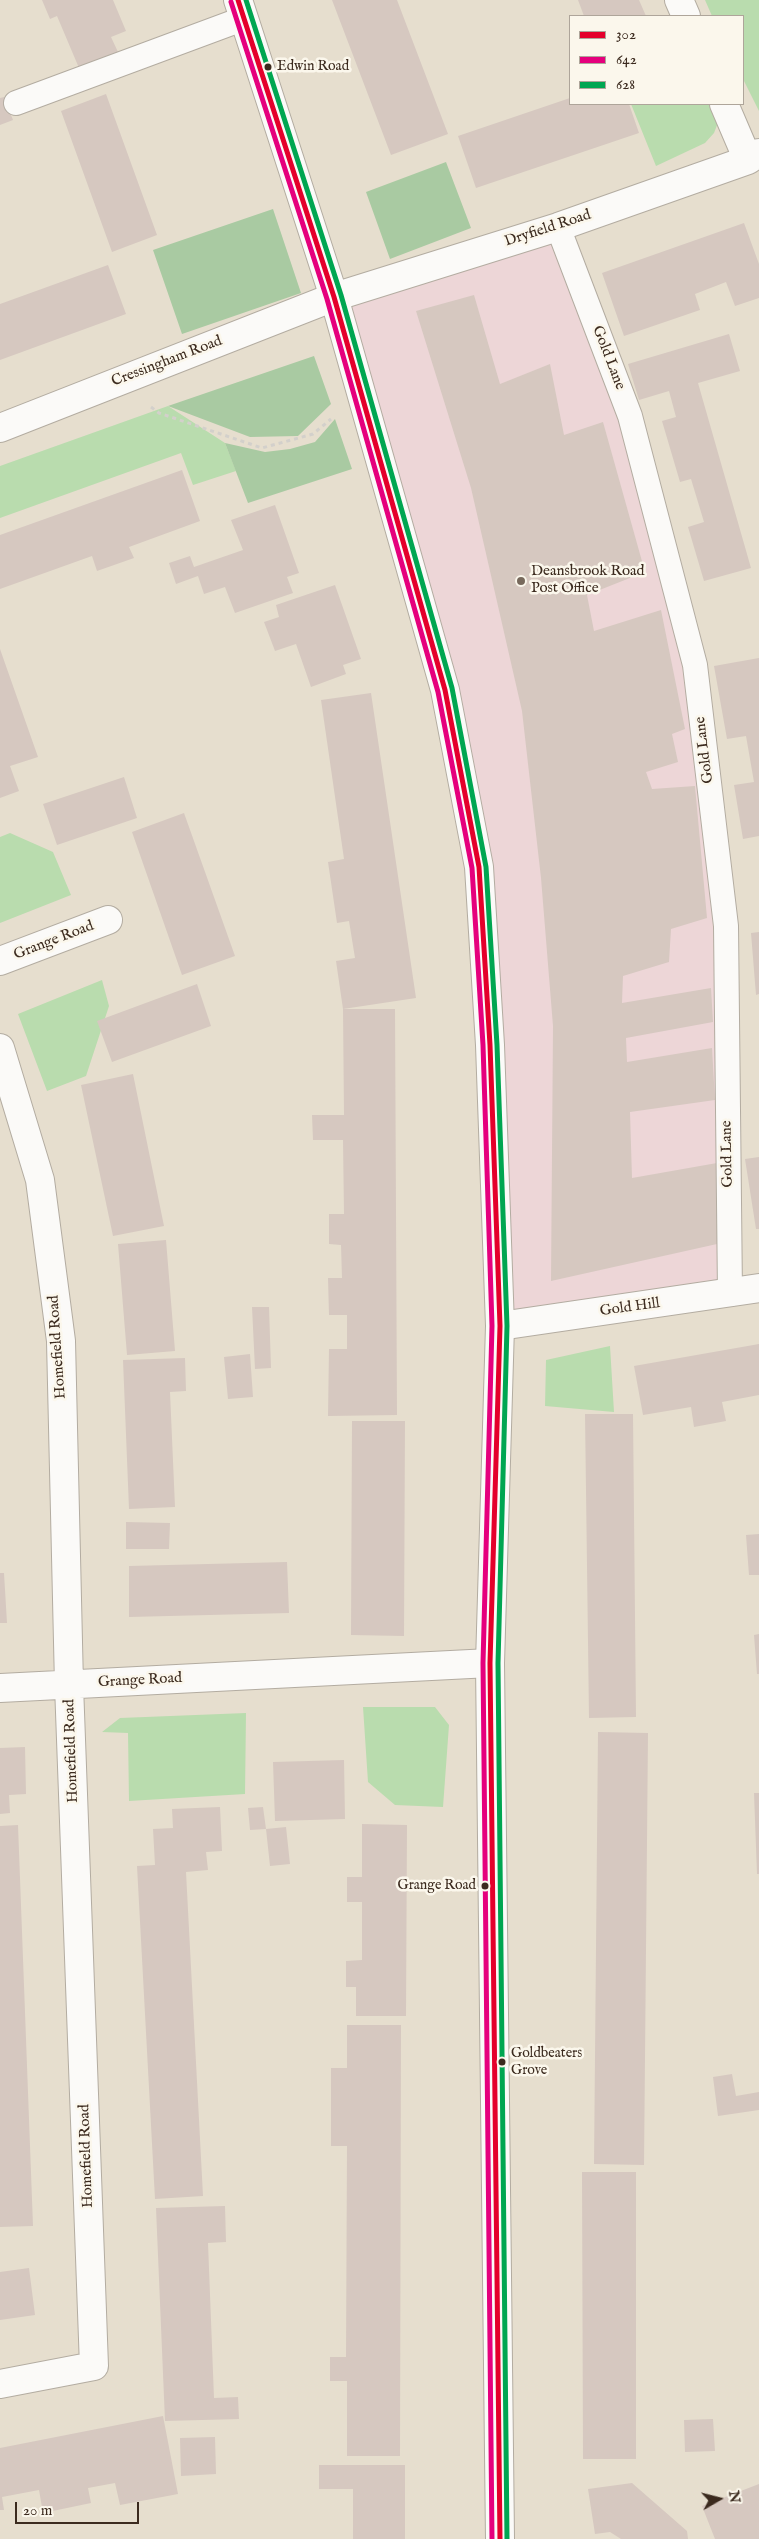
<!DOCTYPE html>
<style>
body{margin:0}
#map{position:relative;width:759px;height:2539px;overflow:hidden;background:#e6dece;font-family:"IM FELL English",serif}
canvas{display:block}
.legend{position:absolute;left:569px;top:15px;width:175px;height:90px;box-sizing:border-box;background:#fbf7ec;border:1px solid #aea59a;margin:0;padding:6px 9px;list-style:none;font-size:15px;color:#3b2a1e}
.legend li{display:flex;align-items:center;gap:10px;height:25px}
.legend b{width:25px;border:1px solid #aea59a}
.north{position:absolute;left:694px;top:2474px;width:50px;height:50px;-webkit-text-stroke:4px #fbf7ec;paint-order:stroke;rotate:82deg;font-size:14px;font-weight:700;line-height:20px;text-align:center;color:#3b2a1e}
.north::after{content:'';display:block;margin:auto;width:18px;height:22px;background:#3b2a1e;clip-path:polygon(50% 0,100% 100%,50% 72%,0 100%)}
.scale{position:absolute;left:15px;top:2502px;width:124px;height:22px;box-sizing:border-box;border:2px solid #3b2a1e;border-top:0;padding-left:6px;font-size:15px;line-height:18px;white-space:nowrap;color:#3b2a1e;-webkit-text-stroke:4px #fbf7ec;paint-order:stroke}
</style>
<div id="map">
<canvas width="759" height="2539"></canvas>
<ul class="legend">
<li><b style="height:6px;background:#e4002b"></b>302</li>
<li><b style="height:6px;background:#e5007d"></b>642</li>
<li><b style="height:6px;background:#00a651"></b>628</li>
</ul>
<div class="north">N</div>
<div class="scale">20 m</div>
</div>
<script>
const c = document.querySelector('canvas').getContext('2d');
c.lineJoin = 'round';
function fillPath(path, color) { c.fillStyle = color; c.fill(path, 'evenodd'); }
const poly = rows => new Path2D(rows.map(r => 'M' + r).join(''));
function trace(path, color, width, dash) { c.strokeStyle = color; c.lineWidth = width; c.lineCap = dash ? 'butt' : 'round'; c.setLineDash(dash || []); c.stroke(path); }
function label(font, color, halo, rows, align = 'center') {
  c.font = font + ' "IM FELL English",serif'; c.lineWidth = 5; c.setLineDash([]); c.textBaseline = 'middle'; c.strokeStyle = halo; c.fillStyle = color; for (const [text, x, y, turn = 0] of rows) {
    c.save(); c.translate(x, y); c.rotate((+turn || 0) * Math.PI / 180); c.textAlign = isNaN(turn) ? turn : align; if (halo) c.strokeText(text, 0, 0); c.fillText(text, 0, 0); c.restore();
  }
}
const built = poly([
 [558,227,630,416,695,665,726,926,730,1294,500,1326,479,867,334,297]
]);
const green = poly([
 [705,0,759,0,759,111,743,79,743,16,712,16],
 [631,104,716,104,719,120,714,133,705,143,656,166],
 [168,406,225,443,236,471,193,485,181,453,0,518,0,466],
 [10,833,53,852,71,895,0,923,0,837],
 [102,980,109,1006,86,1076,47,1091,18,1014],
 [610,1346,614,1412,545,1406,546,1360],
 [363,1707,435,1707,449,1725,443,1807,395,1805,368,1782],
 [246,1713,245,1794,129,1801,128,1733,102,1732,120,1718]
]);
const forest = poly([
 [446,162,471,228,390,259,366,192],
 [273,209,301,293,182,334,153,250],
 [314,356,331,404,298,436,250,437,168,406],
 [335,419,352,469,248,503,225,443,265,452,290,449,315,442]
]);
const building = poly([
 [42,0,113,0,126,31,111,37,118,52,79,68,57,16,50,19],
 [332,0,397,0,448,134,391,155],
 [578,0,639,0,646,16,584,16],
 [106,94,157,235,112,252,61,111],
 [4,97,13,120,0,125,0,98],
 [570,98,570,104,629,104,639,133,476,188,458,136],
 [744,223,759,264,759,298,735,306,726,282,695,294,700,310,624,336,602,273],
 [108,265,126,314,0,360,0,304],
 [474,295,500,384,550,364,564,435,603,422,645,572,587,595,594,631,661,610,685,729,672,734,678,762,646,772,652,789,695,786,707,918,671,929,669,962,623,976,622,1003,711,988,713,1022,626,1038,627,1062,712,1048,715,1100,630,1112,632,1178,717,1163,717,1244,551,1281,553,1026,541,878,522,711,471,488,416,311],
 [729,334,740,371,698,383,751,568,704,581,688,527,704,522,691,479,680,482,662,421,676,417,669,391,639,400,628,364],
 [182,470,200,521,129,547,134,558,97,571,92,556,0,589,0,535],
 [275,505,299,573,287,577,293,593,235,613,225,587,204,594,198,576,176,584,169,563,190,556,194,567,243,550,231,520],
 [335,585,361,659,343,665,346,674,311,687,296,644,275,651,264,622,279,617,276,605],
 [0,649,38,757,10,766,19,791,0,798],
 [759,658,759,836,743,839,734,785,754,782,746,736,727,739,714,666],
 [371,693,416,998,343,1009,336,961,355,958,349,921,337,923,328,862,344,859,321,700],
 [124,777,137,818,57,845,43,804],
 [184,813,235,956,182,975,132,832],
 [759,932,759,994,756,995,751,933],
 [197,984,211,1026,112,1062,97,1021],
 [343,1009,395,1009,397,1415,328,1416,329,1349,347,1349,347,1315,329,1315,328,1278,342,1278,341,1245,329,1244,329,1214,344,1214,343,1140,313,1140,312,1115,344,1115],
 [133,1074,164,1226,113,1236,81,1085],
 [759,1157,759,1229,756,1229,745,1159],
 [166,1240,175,1351,127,1355,118,1244],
 [252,1307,269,1307,271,1368,255,1369],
 [759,1344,759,1395,722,1402,726,1421,694,1427,691,1407,643,1415,634,1366],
 [250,1354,253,1397,228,1399,224,1357],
 [185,1358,186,1391,170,1392,175,1507,129,1509,123,1360],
 [585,1414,633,1414,636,1717,589,1718],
 [352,1421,405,1421,404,1636,351,1635],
 [126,1522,170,1523,169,1549,126,1549],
 [759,1534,759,1575,749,1575,746,1535],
 [287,1562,289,1613,129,1617,129,1566],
 [0,1573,4,1573,7,1623,0,1623],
 [759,1634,759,1674,757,1674,754,1635],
 [598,1732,648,1733,644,2165,594,2164],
 [25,1747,26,1794,9,1795,10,1813,0,1814,0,1748],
 [344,1760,345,1819,275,1821,273,1762],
 [754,1793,759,1793,759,1874,757,1874],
 [220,1807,222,1851,206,1852,208,1870,186,1872,203,2196,155,2199,137,1866,155,1865,153,1829,173,1828,172,1809],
 [263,1807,266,1829,250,1830,248,1808],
 [362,1824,407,1825,406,2016,356,2016,356,1987,346,1987,346,1961,362,1960,362,1902,347,1902,347,1877,362,1877],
 [18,1825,33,2226,0,2227,0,1826],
 [286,1827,290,1864,270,1866,266,1829],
 [347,2025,401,2025,400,2456,347,2456,347,2381,330,2381,330,2357,346,2357,347,2146,331,2146,331,2068,347,2068],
 [732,2074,736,2096,759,2092,759,2110,718,2116,713,2077],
 [582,2172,636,2172,636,2459,583,2459],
 [225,2206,226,2242,208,2243,214,2398,238,2397,239,2419,165,2421,156,2208],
 [29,2268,35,2315,0,2320,0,2272],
 [163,2416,178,2494,120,2505,115,2483,88,2488,91,2503,43,2513,39,2490,2,2497,4,2510,0,2510,0,2448],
 [713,2419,715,2451,685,2452,684,2420],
 [215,2437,216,2474,181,2476,180,2438],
 [319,2465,405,2465,405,2539,353,2539,353,2489,319,2489],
 [632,2483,687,2531,688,2539,621,2539,610,2532,595,2534,588,2489],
 [759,2484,759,2539,715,2539,702,2506]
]);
const path = poly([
 [151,407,159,413,262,448,313,434,331,419]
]);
const service = poly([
 [16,103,245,18],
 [558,227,630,416,695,665,726,926,730,1294]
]);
const minor = poly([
 [679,0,686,16],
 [724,104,748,160],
 [0,428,334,297,558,227,748,160,759,153],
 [0,961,108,920],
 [0,1048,40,1180,61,1341,69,1685,94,2366,0,2384],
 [500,1326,759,1288],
 [0,1688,490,1663]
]);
const tertiary = poly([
 [238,0,334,297,445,690,479,867,490,1045,500,1326,490,1663,500,2539]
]);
const bus1 = poly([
 [238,0,334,297,445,690,479,867,490,1045,500,1326,490,1663,500,2539]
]);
const bus2 = poly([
 [231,2,327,299,438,692,472,868,483,1045,492,1326,483,1663,492,2539]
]);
const bus3 = poly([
 [246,0,341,295,452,688,486,867,497,1045,507,1326,498,1663,507,2539]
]);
const markers = [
 [268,67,4.5,"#3b2a1e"],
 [521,581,5,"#77695c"],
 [485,1886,4.5,"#3b2a1e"],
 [502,2062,4.5,"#3b2a1e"]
];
const busNames = [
 ["Edwin Road",277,67],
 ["Grange Road",476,1886,"right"],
 ["Goldbeaters",511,2054],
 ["Grove",511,2071]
];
const streetNames = [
 ["Dryfield Road",548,229,-18],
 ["Gold Lane",608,358,69],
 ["Cressingham Road",167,362,-21],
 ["Gold Lane",705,750,-97],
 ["Grange Road",54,941,-21],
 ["Gold Lane",728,1154,-91],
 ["Gold Hill",630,1308,-8],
 ["Homefield Road",58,1347,-94],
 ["Grange Road",140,1681,-3],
 ["Homefield Road",72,1751,-92],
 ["Homefield Road",87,2156,-92]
];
const poiNames = [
 ["Deansbrook Road",531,572],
 ["Post Office",531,589]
];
fillPath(built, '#edd6d7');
fillPath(green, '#b9dcae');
fillPath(forest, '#a9caa2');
fillPath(building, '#d6c8c0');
trace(service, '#b3aca1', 26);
trace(minor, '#b3aca1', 30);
trace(tertiary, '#b3aca1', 30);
trace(path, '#d3d0cb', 3, [4, 4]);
trace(service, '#fbfaf8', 24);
trace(minor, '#fbfaf8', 28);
trace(tertiary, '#fbfaf8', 28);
trace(bus1, '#e4002b', 5);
trace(bus2, '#e5007d', 5);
trace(bus3, '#00a651', 5);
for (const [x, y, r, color] of markers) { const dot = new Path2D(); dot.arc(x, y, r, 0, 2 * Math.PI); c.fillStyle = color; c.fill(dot); trace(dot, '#fbf7ec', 2); }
label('14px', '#3b2a1e', '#fbf7ec', busNames, 'left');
label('15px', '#3b2a1e', '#fbf7ec', streetNames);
label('15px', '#3b2a1e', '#fbf7ec', poiNames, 'left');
</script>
